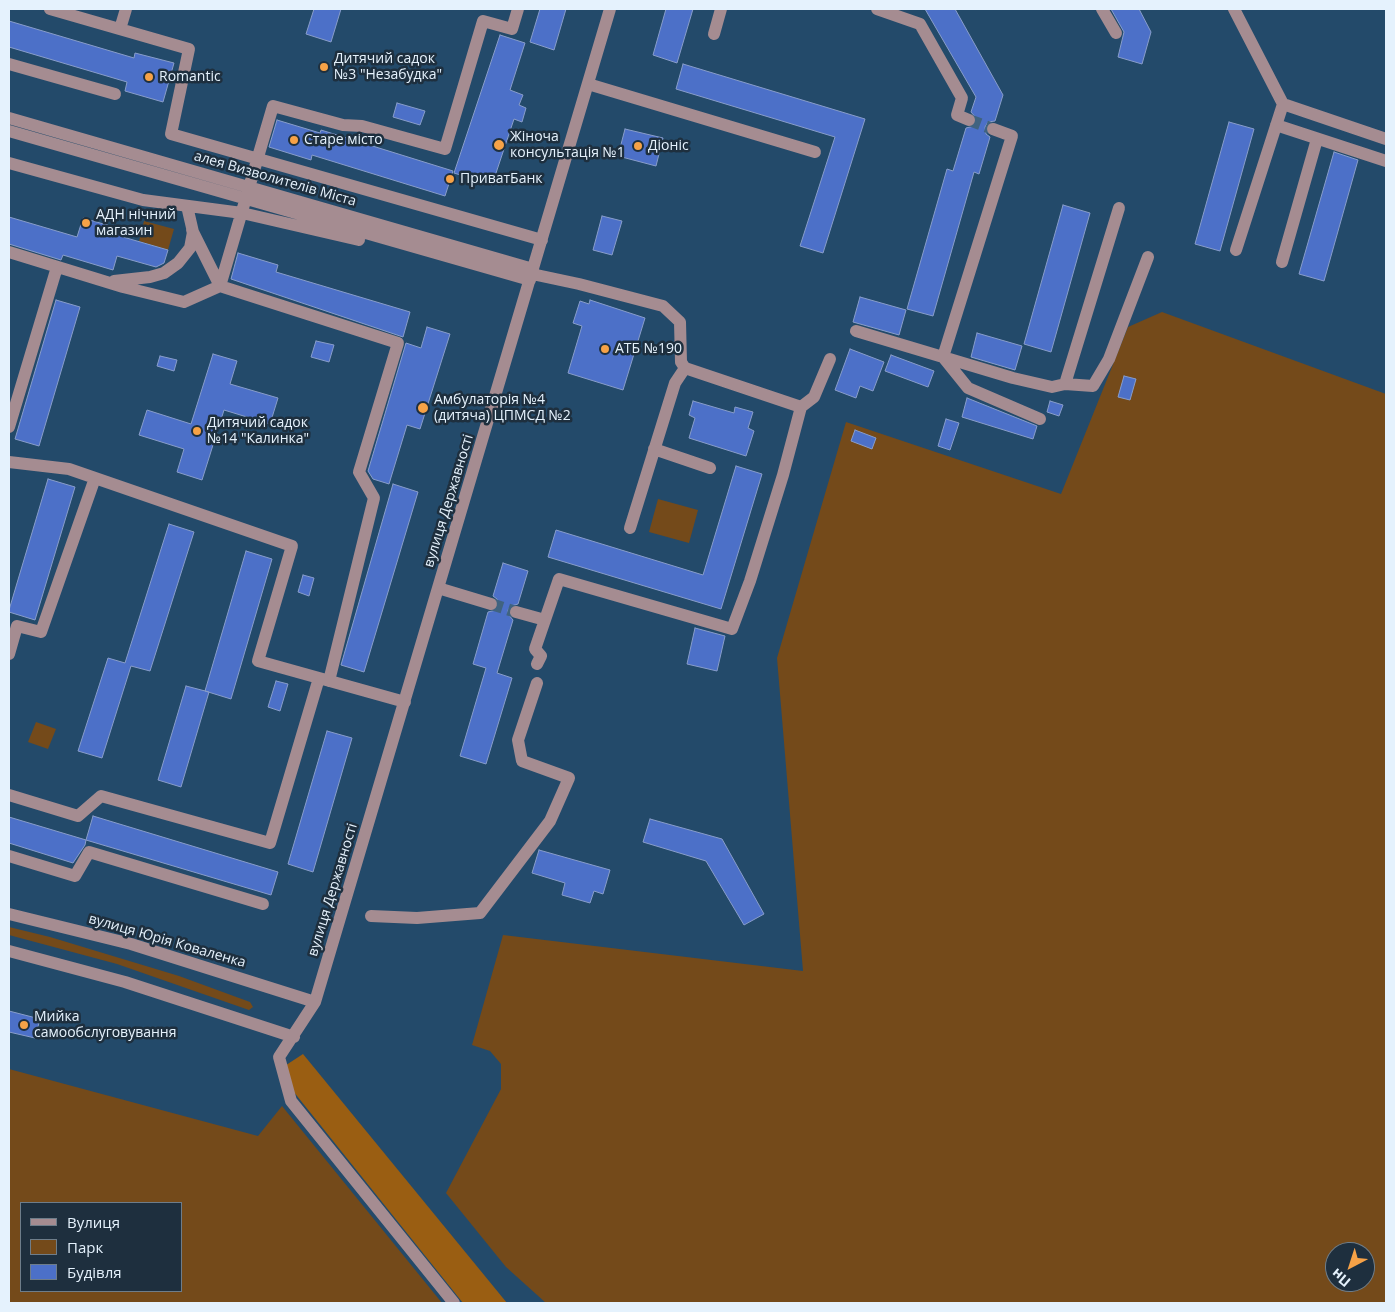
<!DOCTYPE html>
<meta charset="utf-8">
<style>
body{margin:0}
#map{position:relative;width:1395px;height:1312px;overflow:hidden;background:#234a6a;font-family:"Open Sans",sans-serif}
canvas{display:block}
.frame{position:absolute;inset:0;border:10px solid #e5f2fd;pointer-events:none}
.legend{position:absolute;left:20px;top:1202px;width:162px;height:90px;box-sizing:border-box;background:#1e2f3e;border:1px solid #6e7d8a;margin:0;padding:6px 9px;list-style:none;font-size:15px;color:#e5f2fd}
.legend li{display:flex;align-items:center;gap:10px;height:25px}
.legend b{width:25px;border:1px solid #6e7d8a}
.north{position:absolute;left:1325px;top:1242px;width:50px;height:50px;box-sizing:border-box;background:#1e2f3e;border:1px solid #6e7d8a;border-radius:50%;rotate:220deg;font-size:14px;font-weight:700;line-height:20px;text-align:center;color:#e5f2fd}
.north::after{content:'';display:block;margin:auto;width:18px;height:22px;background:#f6a247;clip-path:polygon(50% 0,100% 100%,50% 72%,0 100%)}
</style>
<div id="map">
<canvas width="1395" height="1312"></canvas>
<div class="frame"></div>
<ul class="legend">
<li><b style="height:6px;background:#a58c91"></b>Вулиця</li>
<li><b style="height:14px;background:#744a1a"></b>Парк</li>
<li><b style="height:14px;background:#4c70c8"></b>Будівля</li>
</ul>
<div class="north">Пн</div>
</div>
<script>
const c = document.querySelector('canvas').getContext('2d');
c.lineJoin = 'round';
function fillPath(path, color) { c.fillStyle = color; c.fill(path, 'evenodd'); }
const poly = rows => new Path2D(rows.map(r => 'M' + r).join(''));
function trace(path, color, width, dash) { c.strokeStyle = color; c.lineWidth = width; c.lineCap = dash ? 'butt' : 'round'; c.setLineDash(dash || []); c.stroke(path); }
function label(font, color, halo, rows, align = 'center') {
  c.font = font + ' "Open Sans",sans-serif'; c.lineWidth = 5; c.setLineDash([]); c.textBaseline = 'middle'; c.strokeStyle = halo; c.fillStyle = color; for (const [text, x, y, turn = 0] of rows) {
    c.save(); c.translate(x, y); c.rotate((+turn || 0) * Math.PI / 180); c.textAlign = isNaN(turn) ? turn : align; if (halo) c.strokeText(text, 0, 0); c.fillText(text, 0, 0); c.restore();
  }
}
const green = poly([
 [144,221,174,229,168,250,139,241],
 [1162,312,1386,394,1386,1303,546,1303,506,1267,446,1193,501,1089,501,1064,490,1051,472,1045,503,935,803,971,777,658,846,422,1061,494,1128,327],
 [1335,1252,1365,1252,1365,1282,1335,1282],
 [658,499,698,510,689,543,649,532],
 [36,722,56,729,48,749,28,742],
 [9,927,50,937,179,976,250,1002,253,1007,249,1010,117,964,9,935],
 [9,1069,258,1136,282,1106,442,1303,9,1303],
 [181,1203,181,1291,21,1291,21,1203]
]);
const forest = poly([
 [303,1054,507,1303,463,1303,277,1071]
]);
const building = poly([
 [314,9,341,9,331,42,306,34,314,9],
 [540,9,566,9,554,50,530,42,540,9],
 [666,9,693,9,677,63,653,55,666,9],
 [925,9,955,9,1003,95,995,121,988,122,985,127,986,134,990,137,979,174,974,172,933,316,907,309,947,169,953,171,966,128,974,126,977,119,971,112,976,97,925,9],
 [1111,9,1139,9,1151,32,1142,64,1118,57,1124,32,1111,9],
 [9,21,134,58,135,53,174,63,163,102,125,91,127,82,9,47,9,21],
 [500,35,525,43,510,90,523,95,519,105,526,108,522,122,514,119,492,185,454,173,500,35],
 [683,64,865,119,823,253,800,246,835,137,676,89,683,64],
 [397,103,425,111,420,125,393,117,397,103],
 [277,120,320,133,321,130,453,171,445,196,312,155,311,160,269,147,277,120],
 [1229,122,1254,129,1220,251,1195,244,1229,122],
 [625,129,663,138,656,166,618,156,625,129],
 [1334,152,1358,160,1324,281,1299,274,1334,152],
 [1063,205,1090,213,1051,352,1024,344,1063,205],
 [602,216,622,221,612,255,593,250,602,216],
 [9,217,77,237,83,218,124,230,123,237,168,250,164,263,156,267,117,256,113,270,63,255,61,260,9,244,9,217],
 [238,253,278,265,276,272,410,312,403,337,231,279,238,253],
 [860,297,906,310,899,335,853,322,860,297],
 [56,300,80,307,39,446,15,439,56,300],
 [590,300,645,318,623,390,568,373,582,326,573,323,580,301,589,304,590,300],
 [427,327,450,334,420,429,407,425,389,484,373,479,368,471,406,343,421,348,427,327],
 [977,333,1022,346,1015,370,971,357,977,333],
 [316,341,334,345,329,362,311,357,316,341],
 [850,349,884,362,873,391,860,386,856,398,835,390,850,349],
 [213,354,237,361,230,384,278,398,270,424,224,410,202,480,177,472,184,449,139,435,147,410,191,424,213,354],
 [891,355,934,371,928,387,885,371,891,355],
 [160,356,177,360,174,371,157,366,160,356],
 [1124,376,1136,379,1130,400,1118,397,1124,376],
 [967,398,1037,426,1033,439,962,417,967,398],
 [693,401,734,413,735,407,753,412,748,428,754,431,746,456,689,438,695,418,689,415,693,401],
 [1050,401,1063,405,1059,416,1047,412,1050,401],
 [946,419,959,423,950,450,938,446,946,419],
 [855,430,876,438,872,449,851,441,855,430],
 [736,466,762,474,721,609,548,557,556,530,703,575,736,466],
 [48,479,75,487,35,620,9,612,9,610,48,479],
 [393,484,418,492,364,672,341,665,393,484],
 [169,524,194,532,150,671,131,666,102,758,78,751,108,658,125,663,169,524],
 [246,551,272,559,231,699,205,691,246,551],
 [503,563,528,571,518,604,511,606,508,610,508,614,513,620,497,673,512,678,486,764,460,756,486,668,473,664,488,612,496,610,499,606,497,599,493,596,503,563],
 [303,575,314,578,309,596,298,592,303,575],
 [695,628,725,636,717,671,687,664,695,628],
 [276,681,288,684,280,711,268,707,276,681],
 [186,686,209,692,181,787,158,780,186,686],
 [327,731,352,738,313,872,288,864,327,731],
 [93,816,278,872,271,895,86,840,93,816],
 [9,817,86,840,85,845,73,863,9,843,9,817],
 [650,819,722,839,764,914,744,925,706,861,643,842,650,819],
 [539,850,610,870,603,894,594,891,590,903,562,895,565,883,532,873,539,850],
 [9,1011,40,1019,35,1038,9,1032,9,1011]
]);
const minorTunnel = poly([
 [969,120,993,129],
 [491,604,516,612]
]);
const minor = poly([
 [50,9,189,49,171,134,542,240],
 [877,9,920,24,962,98,957,115,969,120],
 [1102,9,1116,33],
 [1234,9,1283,104,1386,139],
 [120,29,126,9],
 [714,34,721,9],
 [9,64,115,94],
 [588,84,815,152],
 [9,118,533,269],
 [1276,125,1386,161],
 [993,129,1012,136,943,357,968,388,1040,419],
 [9,131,530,280],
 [9,163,143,200,242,213,359,240],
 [192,230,220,286],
 [1236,250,1283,104],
 [9,252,123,287,184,302,220,286,398,343,359,472,374,498,329,681],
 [1282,262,1317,139],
 [532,274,579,284,663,306,680,322,681,362,685,368,801,407],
 [114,281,150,277,164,273,178,263,190,248,193,232,187,206],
 [220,286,273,106,343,125,362,126,445,149,483,21,512,29,518,9],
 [856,331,1013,378,1052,387,1065,384,1119,208],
 [1065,384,1093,386,1109,359,1148,257],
 [9,427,57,267],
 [654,449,710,468],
 [9,462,69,469,292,546,258,661,319,678],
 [630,528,675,383,685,368],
 [438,588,491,604],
 [516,612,545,620],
 [9,654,17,626,41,632,95,478],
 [537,664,541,656,535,649,559,579,732,629,750,581,783,475,801,407,814,397,830,359],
 [9,795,78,816,101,796,270,843,319,678,405,702],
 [9,856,75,876,89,852,263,904],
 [9,914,131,944,315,1002],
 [371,916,417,918,480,913,550,821,569,778,522,761,518,740,537,683],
 [9,951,125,982,294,1037],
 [454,1303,291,1101,279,1057,315,1002,610,9]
]);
const markers = [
 [324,67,5,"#f6a247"],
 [149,77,5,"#f6a247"],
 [294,140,5,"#f6a247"],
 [499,145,6,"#f6a247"],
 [638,146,5,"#f6a247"],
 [450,179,5,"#f6a247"],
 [86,223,5,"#f6a247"],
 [605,349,5,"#f6a247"],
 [423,408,6,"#f6a247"],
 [197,431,5,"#f6a247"],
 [24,1025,5,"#f6a247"]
];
const poiNames = [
 ["Дитячий садок",334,59],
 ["№3 \"Незабудка\"",334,75],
 ["Romantic",159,77],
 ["Жіноча",510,137],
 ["консультація №1",510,153],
 ["Старе місто",304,140],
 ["Діоніс",648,146],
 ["ПриватБанк",460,179],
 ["АДН нічний",96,215],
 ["магазин",96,231],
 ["АТБ №190",615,349],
 ["Амбулаторія №4",434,400],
 ["(дитяча) ЦПМСД №2",434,416],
 ["Дитячий садок",207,423],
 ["№14 \"Калинка\"",207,439],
 ["Мийка",34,1017],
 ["самообслуговування",34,1033]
];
const streetNames = [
 ["алея Визволителів Міста",275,179,16],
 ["вулиця Державності",449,501,-73],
 ["вулиця Державності",333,890,-73],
 ["вулиця Юрія Коваленка",167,941,16]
];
fillPath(green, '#744a1a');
fillPath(forest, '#9a5e12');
fillPath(building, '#4c70c8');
trace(building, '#889dca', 1);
trace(minorTunnel, '#406380', 12, [12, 6]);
trace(minor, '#a58c91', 12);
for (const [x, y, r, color] of markers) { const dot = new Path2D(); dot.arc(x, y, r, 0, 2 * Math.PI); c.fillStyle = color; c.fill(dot); trace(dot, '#1e2f3e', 2); }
label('14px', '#e5f2fd', '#1e2f3e', poiNames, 'left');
label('14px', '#e5f2fd', '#1e2f3e', streetNames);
</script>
